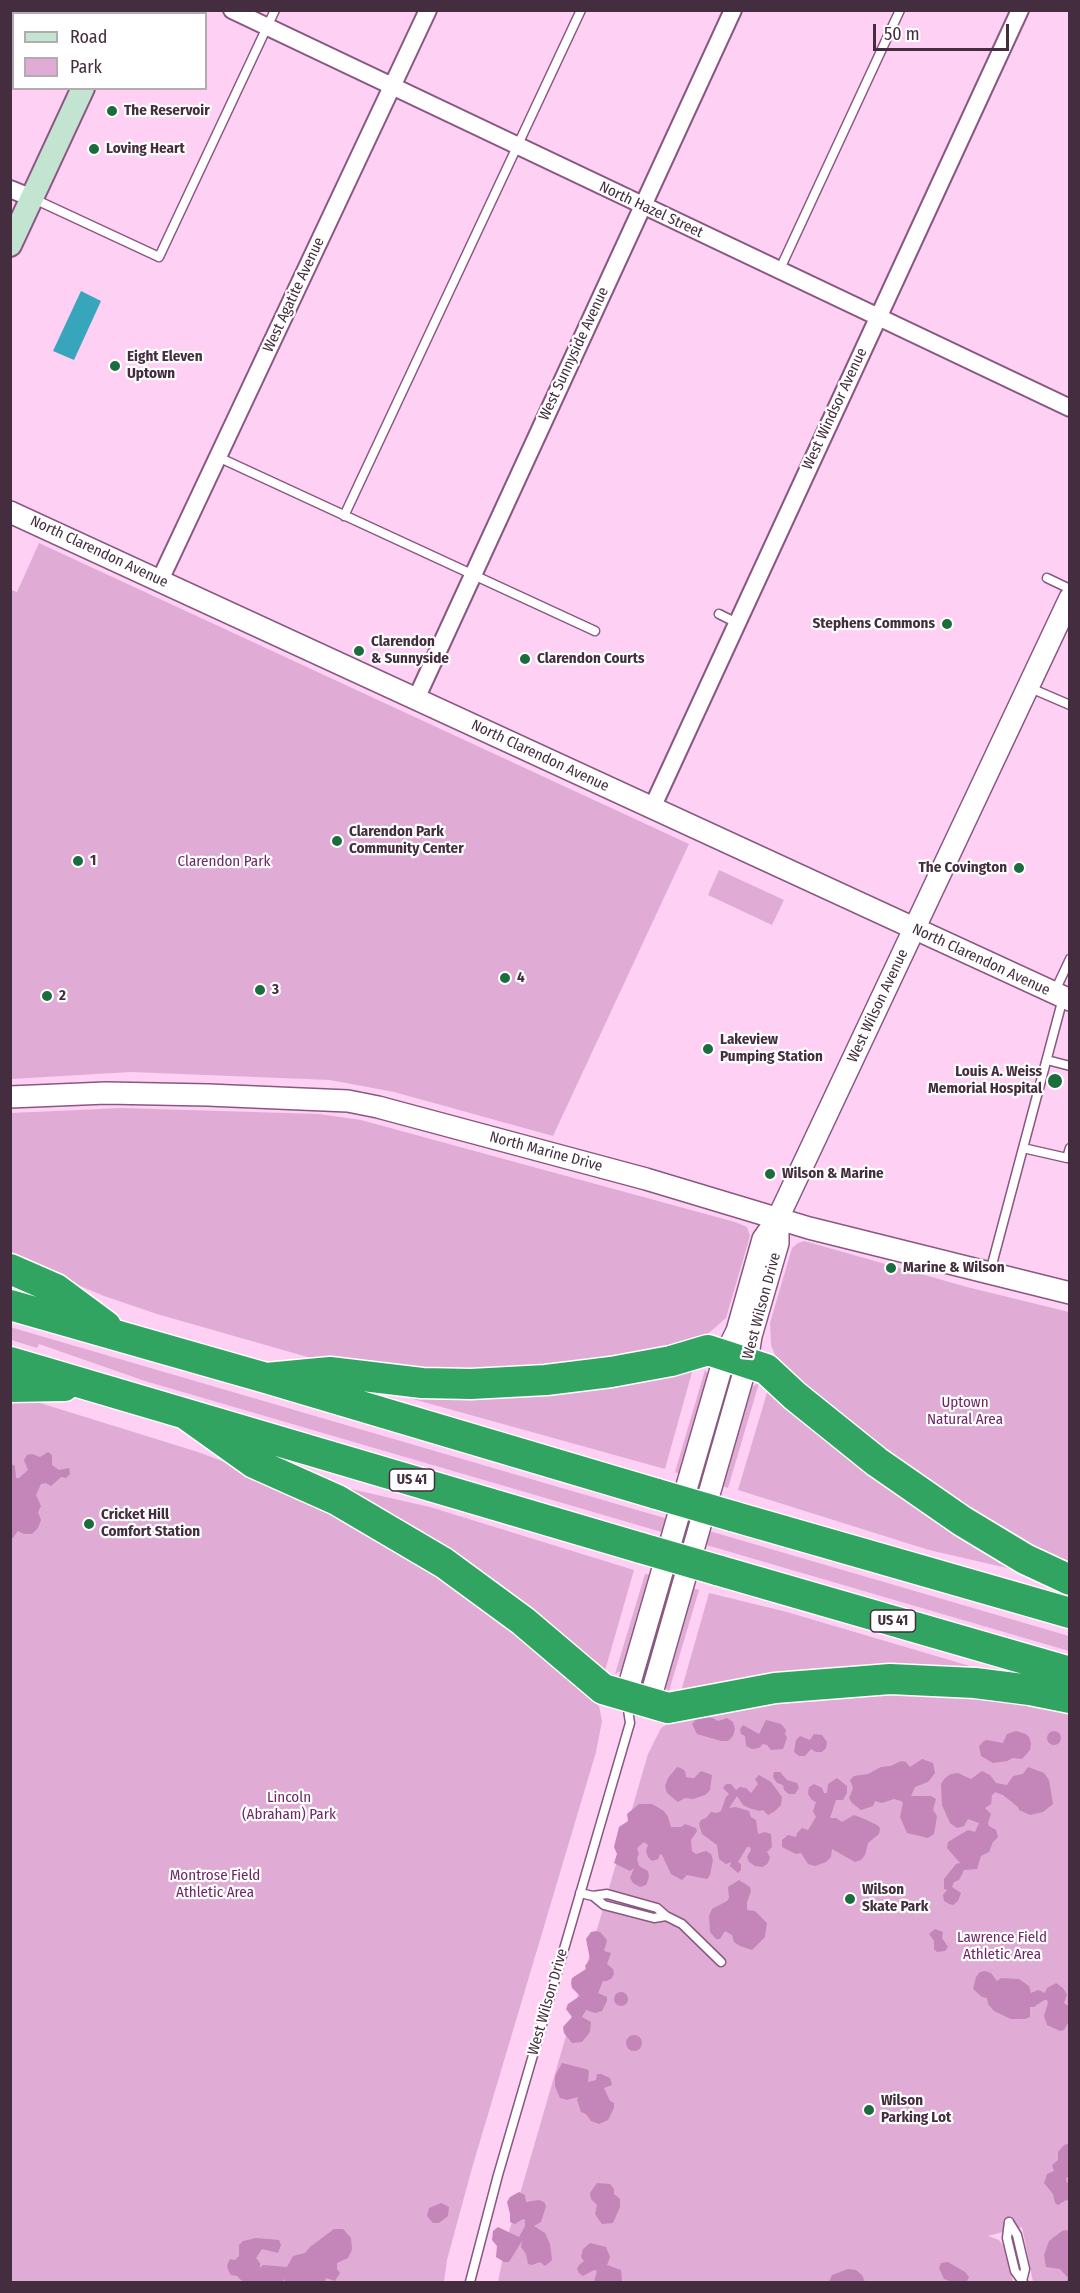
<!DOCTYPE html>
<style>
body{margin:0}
#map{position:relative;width:1080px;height:2293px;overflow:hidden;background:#fdd0f4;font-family:"Fira Sans Condensed",sans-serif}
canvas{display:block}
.frame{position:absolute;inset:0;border:12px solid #432d3e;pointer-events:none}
.legend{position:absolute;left:12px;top:12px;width:195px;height:78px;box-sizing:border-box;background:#fff;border:2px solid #b4abb2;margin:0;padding:8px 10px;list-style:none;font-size:18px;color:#432d3e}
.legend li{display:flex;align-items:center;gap:12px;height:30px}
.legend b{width:30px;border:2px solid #b4abb2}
.scale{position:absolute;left:873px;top:24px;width:136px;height:27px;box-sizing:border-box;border:3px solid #432d3e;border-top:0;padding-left:8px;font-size:18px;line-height:21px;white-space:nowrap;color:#432d3e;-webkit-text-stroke:4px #fff;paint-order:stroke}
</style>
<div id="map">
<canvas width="1080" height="2293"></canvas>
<div class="frame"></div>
<ul class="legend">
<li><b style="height:8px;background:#c2e4d0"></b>Road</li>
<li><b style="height:16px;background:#e0acd5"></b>Park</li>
</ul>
<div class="scale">50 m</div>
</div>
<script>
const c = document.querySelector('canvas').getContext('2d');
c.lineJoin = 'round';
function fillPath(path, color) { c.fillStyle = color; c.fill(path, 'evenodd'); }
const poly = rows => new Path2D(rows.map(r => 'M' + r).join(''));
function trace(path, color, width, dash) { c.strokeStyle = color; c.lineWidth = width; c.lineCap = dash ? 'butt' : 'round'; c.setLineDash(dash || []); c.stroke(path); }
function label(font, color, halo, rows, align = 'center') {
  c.font = font + ' "Fira Sans Condensed",sans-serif'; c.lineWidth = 4.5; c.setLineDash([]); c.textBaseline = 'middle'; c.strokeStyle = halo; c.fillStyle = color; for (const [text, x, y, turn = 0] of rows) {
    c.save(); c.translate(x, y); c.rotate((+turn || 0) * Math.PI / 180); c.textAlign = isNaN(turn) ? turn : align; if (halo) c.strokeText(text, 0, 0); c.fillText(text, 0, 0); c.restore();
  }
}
const green = poly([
 [39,543,689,844,553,1136,394,1092,330,1080,131,1072,11,1079,11,590,17,592],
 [719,870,784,900,772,925,708,895],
 [122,1108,319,1114,361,1120,735,1222,747,1227,750,1236,726,1318,701,1340,612,1361,462,1373,325,1362,157,1314,104,1296,11,1257,11,1113],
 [804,1241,967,1287,1069,1312,1069,1568,989,1525,845,1424,777,1360,771,1345,770,1323,792,1248,798,1243],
 [10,1327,1069,1636,1069,1651,145,1381,39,1344,37,1348,11,1340],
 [694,1365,665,1469,384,1391],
 [705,1370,709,1376,681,1474,675,1472],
 [759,1383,728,1488,722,1486,751,1387],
 [769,1386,1033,1574,929,1550,738,1490],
 [11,1394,198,1452,284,1484,474,1596,599,1706,602,1721,596,1752,472,2168,447,2260,444,2282,11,2282],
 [342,1487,430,1507,634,1570,604,1674],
 [645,1574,651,1575,623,1670,615,1674],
 [692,1588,699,1590,669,1691,666,1689,665,1684],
 [709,1593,787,1612,997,1674,680,1695],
 [889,1689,1069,1705,1069,2282,1033,2282,1022,2227,988,2236,999,2240,1006,2249,1013,2282,498,2282,506,2242,648,1754,661,1728,671,1722,733,1706]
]);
const forest = poly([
 [48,1452,52,1455,52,1465,59,1470,69,1468,70,1474,66,1478,61,1477,51,1486,46,1483,41,1484,36,1495,41,1506,38,1512,41,1520,38,1528,32,1534,24,1534,18,1531,11,1540,11,1464,15,1466,16,1478,19,1478,28,1470,24,1460,27,1455,32,1454,40,1457],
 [704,1717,713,1718,718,1721,727,1718,733,1722,735,1729,733,1736,728,1741,721,1741,697,1734,692,1724,697,1718],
 [766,1720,781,1724,786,1730,785,1734,787,1738,783,1749,771,1750,767,1745,763,1744,759,1748,752,1749,746,1746,745,1736,741,1734,740,1729,743,1725,759,1734],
 [1016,1731,1026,1734,1029,1737,1031,1743,1030,1750,1022,1759,1013,1758,1007,1761,993,1763,981,1756,979,1746,983,1742,986,1740,1003,1743,1007,1734],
 '1047 1738a7 7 0 1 1 14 0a7 7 0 1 1-14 0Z',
 [814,1734,822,1735,827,1742,826,1748,822,1752,816,1752,811,1749,805,1756,799,1756,794,1752,796,1740,800,1736,810,1740],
 [922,1759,933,1763,935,1773,928,1782,915,1787,911,1796,931,1796,936,1799,933,1810,937,1816,934,1834,928,1838,907,1833,900,1817,903,1803,901,1801,894,1799,882,1803,875,1801,873,1806,861,1810,852,1803,849,1798,853,1788,850,1780,854,1776,868,1774,881,1767,891,1766,901,1761,906,1762,910,1767],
 [677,1767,681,1768,685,1771,686,1777,691,1778,694,1778,701,1771,712,1775,710,1790,705,1795,693,1799,685,1798,678,1802,673,1798,667,1793,665,1786,668,1778],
 [1028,1767,1044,1773,1049,1780,1053,1804,1043,1812,1030,1815,1019,1810,1018,1807,1003,1795,995,1792,992,1795,991,1804,985,1808,991,1814,988,1823,989,1826,996,1830,998,1837,993,1842,989,1852,981,1856,977,1869,964,1870,959,1880,954,1882,952,1887,961,1893,958,1901,953,1905,949,1904,944,1901,943,1895,947,1890,944,1889,944,1879,956,1864,960,1863,947,1848,948,1842,968,1830,975,1832,979,1823,968,1819,964,1826,957,1828,950,1823,942,1805,941,1784,945,1778,951,1774,958,1773,971,1779,982,1771,990,1775,996,1783,1007,1785,1013,1776,1023,1774],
 [774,1772,780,1772,787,1780,797,1783,799,1788,795,1794,789,1794,784,1790,783,1785,777,1783,773,1777],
 [759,1775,771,1782,782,1797,781,1805,775,1811,768,1815,763,1810,759,1811,749,1808,743,1805,737,1796,729,1808,736,1807,749,1811,751,1817,756,1820,758,1834,765,1832,771,1834,772,1847,767,1852,770,1857,768,1863,763,1867,755,1866,749,1862,747,1857,751,1850,750,1847,747,1847,738,1862,741,1864,741,1870,738,1873,730,1866,731,1862,726,1864,719,1859,717,1845,702,1834,699,1824,701,1820,706,1818,711,1812,717,1813,721,1811,726,1797,729,1794,723,1788,726,1784,731,1784,736,1790,740,1787,746,1788,751,1793,758,1784,755,1779],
 [837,1778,847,1786,847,1793,843,1800,836,1800,830,1818,836,1818,842,1822,854,1815,862,1818,877,1825,880,1828,879,1834,868,1843,865,1855,861,1860,855,1862,832,1849,831,1857,826,1862,815,1866,808,1864,801,1853,796,1854,782,1847,782,1840,788,1835,796,1837,797,1833,802,1828,808,1830,816,1817,813,1811,816,1802,812,1800,808,1794,809,1787,814,1784,822,1788,824,1793,827,1793,828,1784],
 [639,1804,652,1804,664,1811,668,1817,671,1827,681,1827,685,1824,696,1828,697,1831,691,1840,692,1851,696,1854,706,1851,711,1854,713,1860,710,1875,707,1879,687,1875,682,1880,671,1874,662,1855,660,1854,658,1859,652,1861,648,1857,646,1851,648,1845,644,1842,637,1848,639,1854,637,1858,639,1866,648,1871,649,1877,646,1885,640,1887,633,1883,630,1878,634,1868,630,1871,614,1863,617,1854,614,1847,619,1827,628,1821,627,1814],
 [739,1880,750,1887,751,1891,747,1902,747,1910,755,1911,767,1923,765,1937,752,1950,740,1946,734,1942,732,1935,725,1931,720,1939,716,1939,710,1932,709,1916,712,1909,727,1901,729,1898,728,1887],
 [935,1929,943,1932,942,1938,948,1947,945,1951,937,1952,934,1949,934,1941,929,1934],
 [596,1931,600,1932,607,1940,604,1951,611,1953,607,1964,613,1969,614,1974,612,1978,607,1981,603,1981,598,1993,607,1997,607,2001,602,2011,595,2013,586,2010,582,2017,591,2022,590,2032,582,2042,572,2043,564,2033,563,2027,572,2017,566,2009,568,2004,580,1996,572,1988,571,1983,572,1978,586,1969,585,1966,590,1959,586,1939,591,1932],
 [985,1971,991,1973,997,1981,1001,1978,1019,1979,1029,1986,1031,1993,1038,1990,1045,1993,1047,1988,1056,1983,1063,1988,1067,1995,1064,2003,1070,2007,1069,2021,1064,2030,1060,2031,1047,2025,1044,2016,1048,2003,1047,2000,1044,2000,1034,2007,1030,2007,1030,2017,1025,2019,1011,2019,994,2011,988,2004,987,1998,982,1997,973,1989,976,1977,980,1972],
 '614 1999a7 7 0 1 1 14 0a7 7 0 1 1-14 0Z',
 '626 2043a8 8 0 1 1 16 0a8 8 0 1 1-16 0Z',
 [562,2063,586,2069,589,2071,588,2082,596,2080,597,2074,601,2074,610,2078,612,2085,604,2088,610,2101,614,2103,614,2108,608,2120,599,2124,591,2121,586,2114,581,2112,577,2100,578,2097,567,2100,560,2098,555,2086,555,2076],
 [1067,2144,1069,2145,1070,2176,1066,2178,1067,2183,1069,2182,1069,2201,1066,2200,1058,2205,1055,2203,1053,2194,1044,2183,1047,2174,1054,2171,1052,2165,1058,2160,1058,2152,1064,2145],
 [597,2183,610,2184,614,2189,614,2194,620,2199,620,2207,613,2223,602,2224,595,2214,597,2205,591,2199,590,2193],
 [519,2192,525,2195,526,2202,539,2200,544,2202,546,2206,541,2222,534,2226,545,2233,550,2244,552,2260,545,2266,540,2262,532,2265,528,2264,526,2254,521,2247,522,2241,509,2262,504,2262,496,2257,497,2246,492,2240,493,2231,498,2227,519,2237,525,2226,525,2220,523,2219,515,2224,510,2222,510,2214,507,2202,510,2197],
 [441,2203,449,2207,448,2216,439,2223,433,2223,427,2216,429,2208],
 [334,2229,343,2229,351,2238,352,2250,348,2258,337,2263,337,2269,340,2273,335,2281,326,2278,325,2281,332,2282,285,2282,285,2279,282,2282,243,2282,237,2276,231,2275,228,2270,227,2265,230,2259,235,2260,239,2256,239,2245,243,2241,256,2238,279,2240,281,2245,278,2253,262,2249,256,2258,260,2263,260,2268,263,2265,287,2267,293,2256,305,2253,310,2247],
 [1066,2230,1069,2231,1069,2282,1067,2282,1068,2278,1060,2269,1046,2267,1044,2255,1049,2241,1062,2231],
 [590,2243,606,2247,610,2257,607,2265,621,2270,622,2281,594,2282,597,2271,594,2270,583,2276,579,2273,577,2269,579,2265,584,2261,581,2257,583,2249],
 [948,2262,965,2272,969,2277,967,2281,952,2282,944,2279,939,2268,941,2263],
 [848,2269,856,2270,862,2275,865,2282,829,2282,832,2275]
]);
const water = poly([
 [81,291,101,301,74,360,53,351]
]);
const service = poly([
 [32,198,159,257,275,10],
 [779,271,900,10],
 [218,457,595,631],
 [344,516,581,10],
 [1047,578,1070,589],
 [719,614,737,623],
 [1028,687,1070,705],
 [1054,993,1070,959],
 [1047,1060,1070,1066],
 [1023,1148,1067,1158,1070,1148],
 [990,1272,1063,998],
 [580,1893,593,1896,607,1894,657,1908,666,1916,682,1924,721,1962],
 [593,1896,604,1905,654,1918,666,1916],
 [1009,2222,1007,2238,1015,2271,1023,2282],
 [1009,2222,1017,2235,1025,2269,1022,2281],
 [470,2282,498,2175,630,1723,627,1703]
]);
const minor = poly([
 [232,10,1070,408],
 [10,189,32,198],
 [160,580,428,10],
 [416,699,733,10],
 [652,808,1020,10]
]);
const tertiary = poly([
 [10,512,1070,1000],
 [10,1097,106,1093,208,1095,348,1101,378,1107,646,1179,809,1228,1070,1293],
 [626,1696,725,1355,737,1331,763,1239,778,1218,1070,598],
 [649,1703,747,1362,751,1336,778,1243,778,1218]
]);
const secondary = poly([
 [118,14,119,10],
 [10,245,83,88]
]);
const motorway = poly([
 [10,1269,56,1289,106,1326],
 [10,1305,266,1378,657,1494],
 [10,1362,641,1548],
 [266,1378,330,1372,422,1383,471,1384,546,1380,611,1372,671,1361,708,1350,766,1369,795,1396,877,1462,962,1521,1025,1559,1070,1580],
 [10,1387,64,1386],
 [184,1413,254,1463,337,1500,444,1563,523,1621,603,1689,668,1708,775,1688,890,1679,975,1683,1030,1690,1070,1698],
 [732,1516,1070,1613],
 [717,1570,1070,1672]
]);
const motorwayBridge = poly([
 [657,1494,732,1516],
 [641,1548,717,1570]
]);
const markers = [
 [112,111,6,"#1b6d3e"],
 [94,149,6,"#1b6d3e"],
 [115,366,6,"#1b6d3e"],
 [947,624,6,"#1b6d3e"],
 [359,651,6,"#1b6d3e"],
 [525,659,6,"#1b6d3e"],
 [337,841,6,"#1b6d3e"],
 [78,861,6,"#1b6d3e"],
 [1019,868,6,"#1b6d3e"],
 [505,978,6,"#1b6d3e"],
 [260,990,6,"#1b6d3e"],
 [47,996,6,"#1b6d3e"],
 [708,1049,6,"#1b6d3e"],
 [1055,1081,8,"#1b6d3e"],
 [770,1174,6,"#1b6d3e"],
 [891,1268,6,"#1b6d3e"],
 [89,1524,6,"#1b6d3e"],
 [850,1899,6,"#1b6d3e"],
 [869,2110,6,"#1b6d3e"]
];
const shields = [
 [412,1480,45],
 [893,1621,45]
];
const shieldNames = [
 ["US 41",412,1480],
 ["US 41",893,1621]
];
const poiNames = [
 ["The Reservoir",124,111],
 ["Loving Heart",106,149],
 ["Eight Eleven",127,357],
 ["Uptown",127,374],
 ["Stephens Commons",935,624,"right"],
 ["Clarendon",371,642],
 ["& Sunnyside",371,659],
 ["Clarendon Courts",537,659],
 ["Clarendon Park",349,832],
 ["Community Center",349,849],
 ["1",90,861],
 ["The Covington",1007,868,"right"],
 ["4",517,978],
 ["3",272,990],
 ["2",59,996],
 ["Lakeview",720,1040],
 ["Pumping Station",720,1057],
 ["Louis A. Weiss",1042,1072,"right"],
 ["Memorial Hospital",1042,1089,"right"],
 ["Wilson & Marine",782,1174],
 ["Marine & Wilson",903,1268],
 ["Cricket Hill",101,1515],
 ["Comfort Station",101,1532],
 ["Wilson",862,1890],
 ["Skate Park",862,1907],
 ["Wilson",881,2101],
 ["Parking Lot",881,2118]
];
const streetNames = [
 ["North Hazel Street",651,210,25],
 ["West Agatite Avenue",294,295,-65],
 ["West Sunnyside Avenue",574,354,-65],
 ["West Windsor Avenue",835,409,-65],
 ["North Clarendon Avenue",99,552,25],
 ["North Clarendon Avenue",540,756,25],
 ["North Clarendon Avenue",981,960,25],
 ["West Wilson Avenue",878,1006,-65],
 ["North Marine Drive",546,1152,15],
 ["West Wilson Drive",762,1306,-75],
 ["West Wilson Drive",548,2002,-74]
];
const parkNames = [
 ["Clarendon Park",224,862],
 ["Uptown",965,1403],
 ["Natural Area",965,1420],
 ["Lincoln",289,1798],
 ["(Abraham) Park",289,1815],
 ["Montrose Field",215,1876],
 ["Athletic Area",215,1893],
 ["Lawrence Field",1002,1938],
 ["Athletic Area",1002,1955]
];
fillPath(green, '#e0acd5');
fillPath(forest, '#c485b8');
fillPath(water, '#37a6bc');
trace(service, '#895881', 11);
trace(minor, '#895881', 20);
trace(tertiary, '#895881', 24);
trace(secondary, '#895881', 26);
trace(motorway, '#fff', 33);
trace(service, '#fff', 8);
trace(minor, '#fff', 16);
trace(tertiary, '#fff', 21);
trace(secondary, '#c2e4d0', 22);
trace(motorway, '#32a461', 30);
trace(motorwayBridge, '#fff', 33, []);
trace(motorwayBridge, '#32a461', 30);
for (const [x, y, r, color] of markers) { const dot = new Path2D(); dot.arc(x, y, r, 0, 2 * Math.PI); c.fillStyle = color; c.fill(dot); trace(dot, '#fff', 2); }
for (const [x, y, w] of shields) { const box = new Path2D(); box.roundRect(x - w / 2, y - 11, w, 22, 4.5); c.fillStyle = '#fff'; c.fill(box); trace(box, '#432d3e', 1.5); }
label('bold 14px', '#432d3e', null, shieldNames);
label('bold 15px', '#432d3e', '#fff', poiNames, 'left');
label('15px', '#432d3e', '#fff', streetNames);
label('15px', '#6f2566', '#fff', parkNames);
</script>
